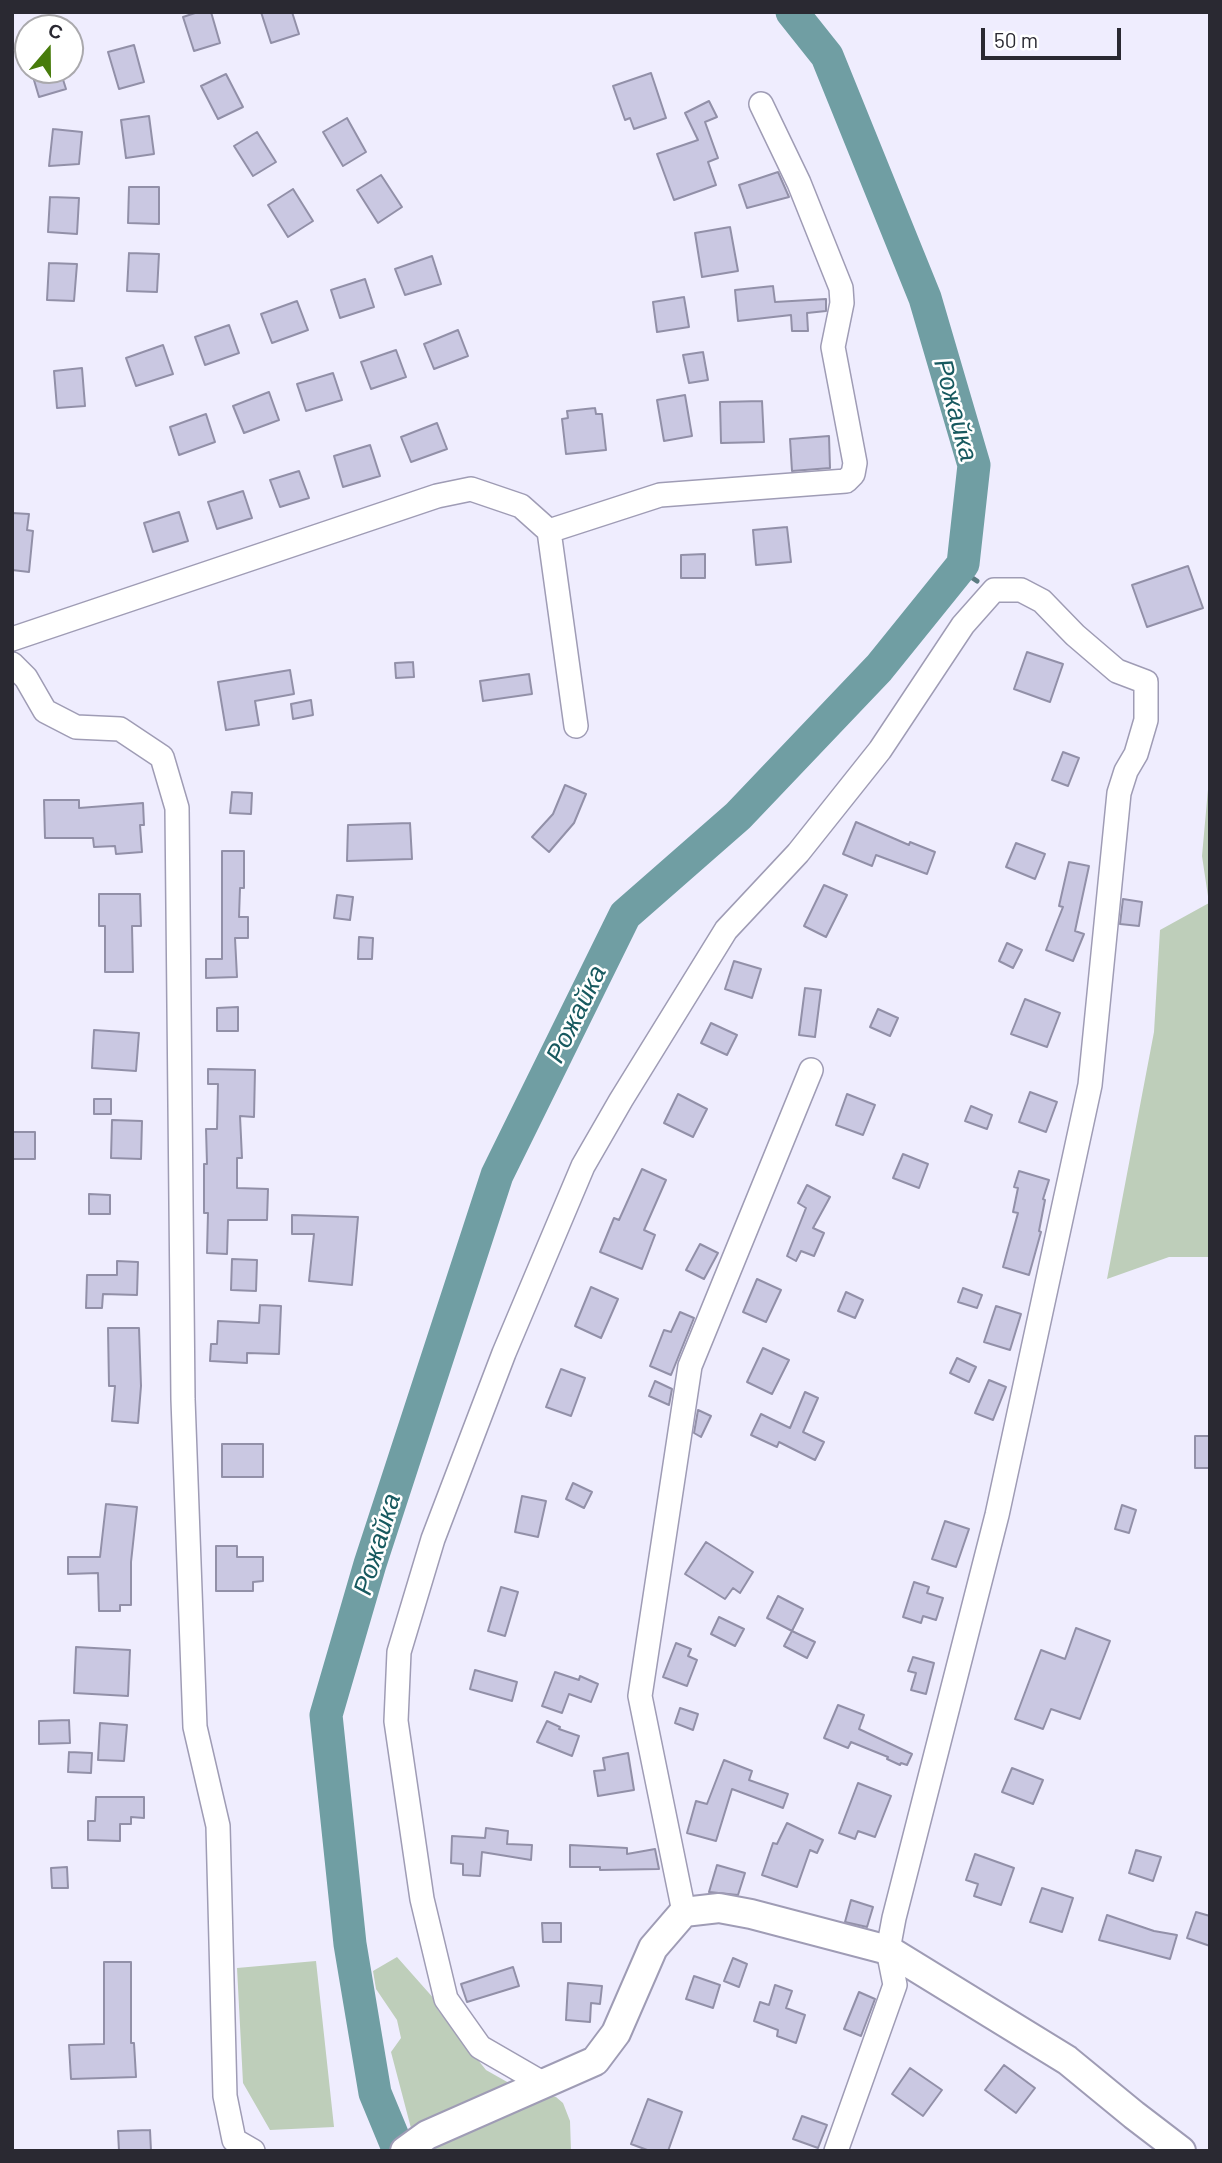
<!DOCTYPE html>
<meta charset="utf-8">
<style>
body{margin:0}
#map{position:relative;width:1222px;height:2163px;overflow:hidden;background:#efedfe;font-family:Barlow,sans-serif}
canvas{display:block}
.frame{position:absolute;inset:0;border:14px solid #2a2932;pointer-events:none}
.north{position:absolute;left:14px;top:14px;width:70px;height:70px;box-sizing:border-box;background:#fff;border:2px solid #aaa9ad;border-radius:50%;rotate:20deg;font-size:19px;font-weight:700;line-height:28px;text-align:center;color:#2a2932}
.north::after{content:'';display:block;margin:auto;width:24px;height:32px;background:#487c0c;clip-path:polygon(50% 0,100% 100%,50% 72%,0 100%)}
.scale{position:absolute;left:981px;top:28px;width:140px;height:32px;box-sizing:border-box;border:4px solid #2a2932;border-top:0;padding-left:9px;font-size:21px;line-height:24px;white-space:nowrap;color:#2a2932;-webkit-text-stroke:5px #fff;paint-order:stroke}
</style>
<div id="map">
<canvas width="1222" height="2163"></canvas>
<div class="frame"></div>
<div class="north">С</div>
<div class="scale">50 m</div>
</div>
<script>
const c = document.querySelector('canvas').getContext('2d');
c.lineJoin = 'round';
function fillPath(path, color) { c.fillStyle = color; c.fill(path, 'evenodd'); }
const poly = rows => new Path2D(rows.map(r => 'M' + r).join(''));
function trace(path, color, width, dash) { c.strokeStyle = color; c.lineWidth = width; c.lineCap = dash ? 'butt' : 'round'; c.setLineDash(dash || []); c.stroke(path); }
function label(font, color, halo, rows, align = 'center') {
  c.font = font + ' Barlow,sans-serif'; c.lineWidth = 5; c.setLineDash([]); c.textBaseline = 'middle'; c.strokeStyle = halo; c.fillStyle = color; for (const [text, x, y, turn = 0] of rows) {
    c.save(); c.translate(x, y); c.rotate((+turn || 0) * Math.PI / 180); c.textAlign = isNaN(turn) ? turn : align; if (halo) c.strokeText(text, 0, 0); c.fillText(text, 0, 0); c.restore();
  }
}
const green = poly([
 [1210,767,1210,1257,1169,1257,1107,1279,1154,1032,1160,930,1209,903,1202,856],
 [397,1957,436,2001,438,2010,486,2070,516,2087,556,2097,563,2103,570,2121,571,2151,417,2151,391,2052,401,2038,397,2020,376,1989,373,1971],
 [316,1961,334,2127,270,2130,243,2083,237,1968]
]);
const stream = poly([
 [963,564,968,575,977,581]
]);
const river = poly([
 [399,2151,375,2093,350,1944,326,1715,370,1564,497,1175,625,915,738,816,879,668,963,564,974,465,925,298,827,56,792,12]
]);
const building = poly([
 [198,12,211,12,220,43,194,51,183,17,198,12],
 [261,12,292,12,299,34,271,43,261,12],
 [134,45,144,82,119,89,108,52,134,45],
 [31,70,60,70,66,89,39,97,31,70],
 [651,73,666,118,634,129,630,118,625,120,613,86,651,73],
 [226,74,243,107,218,119,201,86,226,74],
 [709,101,717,117,705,122,718,158,708,162,716,185,674,200,657,154,698,140,685,113,709,101],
 [149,116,154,154,126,158,121,120,149,116],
 [347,118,366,152,343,166,323,132,347,118],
 [53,129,82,132,79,164,49,166,53,129],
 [257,132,276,162,253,176,234,146,257,132],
 [778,172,789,197,747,208,739,185,778,172],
 [381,175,402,207,378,223,357,190,381,175],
 [129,187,159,187,159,224,128,223,129,187],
 [293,189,313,221,288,237,268,205,293,189],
 [50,197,79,198,77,234,48,232,50,197],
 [730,227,738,271,702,277,695,233,730,227],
 [129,253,159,254,157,292,127,291,129,253],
 [432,256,441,284,405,295,395,269,432,256],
 [49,263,77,264,74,301,47,300,49,263],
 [365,279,374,307,340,318,331,290,365,279],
 [773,286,775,302,826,299,826,311,807,313,808,331,792,331,791,315,738,321,735,290,773,286],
 [684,297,689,327,657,332,653,302,684,297],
 [297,301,308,330,272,343,261,314,297,301],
 [229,325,239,353,205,365,195,337,229,325],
 [458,330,468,356,434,369,424,344,458,330],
 [163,345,173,374,136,386,126,358,163,345],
 [396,350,406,377,371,389,361,362,396,350],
 [703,352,708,380,689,383,683,355,703,352],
 [82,368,85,406,57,408,54,371,82,368],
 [333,373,342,400,306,411,297,384,333,373],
 [269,392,279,420,244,433,233,406,269,392],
 [685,395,692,436,664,441,657,400,685,395],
 [762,401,764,442,721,443,720,402,762,401],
 [595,408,596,414,602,414,606,450,566,454,562,419,568,418,567,411,595,408],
 [206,414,215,442,179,455,170,427,206,414],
 [437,423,447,449,411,462,401,437,437,423],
 [829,436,830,468,792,471,790,439,829,436],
 [370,445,380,476,343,487,334,456,370,445],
 [299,471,309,498,280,507,270,480,299,471],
 [243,491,252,518,217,529,208,502,243,491],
 [179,512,188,541,153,552,144,523,179,512],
 [12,513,29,514,27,530,33,531,29,572,12,570,12,513],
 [787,527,791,562,756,565,753,530,787,527],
 [705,554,705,578,681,578,681,555,705,554],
 [1188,566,1203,608,1147,627,1132,585,1188,566],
 [1027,652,1063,664,1050,702,1014,689,1027,652],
 [413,662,414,677,396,678,395,663,413,662],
 [290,670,294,694,255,701,259,725,226,730,218,682,290,670],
 [529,674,532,694,483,701,480,681,529,674],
 [311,700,313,715,293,719,291,704,311,700],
 [1063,752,1079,758,1068,786,1052,780,1063,752],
 [565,785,586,794,574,823,549,852,532,837,553,814,565,785],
 [232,792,252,793,251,814,230,813,232,792],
 [44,800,79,800,79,808,143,803,144,825,140,825,142,852,116,854,115,846,94,847,93,838,45,838,44,800],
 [856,822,909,845,910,842,935,852,927,874,876,855,872,866,843,854,856,822],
 [410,823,412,859,347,861,348,825,410,823],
 [1016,843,1045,854,1035,879,1006,867,1016,843],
 [222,851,244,851,244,888,240,888,239,917,248,917,248,938,235,938,237,977,206,978,206,959,222,959,222,851],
 [1069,862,1089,866,1075,931,1084,934,1073,961,1046,950,1063,907,1059,906,1069,862],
 [824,885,847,895,826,937,804,926,824,885],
 [99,894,140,894,141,926,132,926,133,972,105,972,105,926,99,926,99,894],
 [337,895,353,897,350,920,334,918,337,895],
 [1123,899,1142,902,1139,926,1120,924,1123,899],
 [359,937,373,938,372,959,358,959,359,937],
 [1007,943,1022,950,1013,968,999,961,1007,943],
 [734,961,761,969,752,998,725,989,734,961],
 [805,988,821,990,815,1037,799,1035,805,988],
 [1025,999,1060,1013,1047,1047,1011,1034,1025,999],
 [238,1007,238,1031,217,1031,217,1008,238,1007],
 [878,1009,898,1018,890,1036,870,1027,878,1009],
 [711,1023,737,1035,727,1055,701,1043,711,1023],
 [94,1030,139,1033,136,1071,92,1068,94,1030],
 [208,1069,255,1070,254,1117,240,1116,242,1158,237,1158,237,1188,268,1189,267,1220,228,1220,227,1254,207,1253,208,1213,204,1213,204,1164,207,1164,206,1129,217,1129,218,1084,208,1084,208,1069],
 [1030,1092,1057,1102,1046,1132,1019,1122,1030,1092],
 [678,1094,707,1109,693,1137,664,1123,678,1094],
 [847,1094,875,1105,863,1135,836,1125,847,1094],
 [94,1099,111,1099,111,1114,94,1114,94,1099],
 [971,1106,992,1115,987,1129,965,1121,971,1106],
 [112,1120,142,1121,141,1159,111,1158,112,1120],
 [12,1132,35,1132,35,1159,12,1159,12,1132],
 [903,1154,928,1164,919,1188,893,1178,903,1154],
 [642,1169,666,1180,644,1230,655,1235,642,1269,600,1252,614,1218,619,1220,642,1169],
 [1019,1171,1049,1180,1043,1199,1045,1200,1039,1231,1041,1232,1029,1275,1003,1267,1018,1213,1013,1212,1018,1188,1014,1187,1019,1171],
 [807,1185,830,1197,813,1228,824,1233,814,1256,801,1251,796,1261,787,1256,806,1208,798,1203,807,1185],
 [89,1194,110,1195,110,1214,89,1214,89,1194],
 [292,1215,358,1217,352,1285,309,1281,314,1234,292,1234,292,1215],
 [700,1244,718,1253,704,1279,686,1270,700,1244],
 [232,1259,257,1260,256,1291,231,1290,232,1259],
 [117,1261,138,1262,137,1295,103,1294,102,1308,86,1308,87,1275,117,1275,117,1261],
 [757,1279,781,1290,766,1322,743,1312,757,1279],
 [591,1287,618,1299,601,1338,575,1326,591,1287],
 [963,1288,982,1295,977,1308,958,1302,963,1288],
 [846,1292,863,1300,855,1318,838,1311,846,1292],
 [260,1305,281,1306,279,1354,247,1353,247,1363,210,1361,211,1344,217,1344,218,1321,259,1323,260,1305],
 [996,1306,1021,1314,1010,1350,984,1342,996,1306],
 [680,1312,694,1318,671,1375,650,1366,664,1330,671,1332,680,1312],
 [108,1328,139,1328,141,1386,138,1423,112,1421,115,1386,109,1386,108,1328],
 [763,1348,789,1360,772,1394,747,1382,763,1348],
 [957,1358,976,1367,969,1382,950,1373,957,1358],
 [561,1369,585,1378,571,1416,546,1407,561,1369],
 [989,1380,1006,1387,993,1420,975,1413,989,1380],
 [655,1381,672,1389,669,1405,649,1396,655,1381],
 [805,1392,818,1398,803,1432,824,1442,815,1460,779,1442,777,1447,751,1435,761,1414,790,1428,805,1392],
 [698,1410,711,1416,701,1437,694,1433,698,1410],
 [1195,1436,1210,1436,1210,1468,1195,1468,1195,1436],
 [222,1444,263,1444,263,1477,222,1477,222,1444],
 [573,1483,592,1492,584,1508,566,1499,573,1483],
 [522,1496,546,1501,538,1537,515,1532,522,1496],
 [106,1504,137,1507,131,1562,131,1605,120,1605,120,1611,99,1611,98,1573,68,1574,68,1557,100,1557,106,1504],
 [1122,1505,1136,1510,1129,1533,1115,1529,1122,1505],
 [945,1521,969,1529,956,1567,932,1559,945,1521],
 [706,1542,753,1572,740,1593,733,1588,725,1599,685,1574,706,1542],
 [216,1546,237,1546,237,1557,263,1557,263,1581,253,1582,253,1591,216,1591,216,1546],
 [914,1582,929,1587,927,1593,943,1598,936,1620,923,1616,921,1623,903,1617,914,1582],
 [501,1587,518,1592,505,1636,488,1631,501,1587],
 [778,1596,803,1609,792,1631,767,1618,778,1596],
 [719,1617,744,1629,735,1646,711,1634,719,1617],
 [1076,1628,1110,1641,1080,1719,1051,1709,1043,1729,1015,1719,1041,1650,1065,1659,1076,1628],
 [792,1631,815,1642,807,1658,784,1646,792,1631],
 [676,1643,691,1649,688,1656,697,1660,687,1686,663,1677,676,1643],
 [76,1647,130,1650,128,1696,74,1693,76,1647],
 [913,1657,934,1663,926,1694,911,1690,916,1673,908,1671,913,1657],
 [475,1670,517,1682,512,1701,470,1689,475,1670],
 [555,1672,579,1680,580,1676,598,1684,591,1702,569,1694,562,1713,542,1706,555,1672],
 [838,1705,864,1715,859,1729,912,1754,907,1765,901,1763,900,1765,887,1759,888,1757,851,1742,848,1748,824,1738,838,1705],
 [680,1708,698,1714,693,1730,675,1723,680,1708],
 [69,1720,70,1743,39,1744,39,1721,69,1720],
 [547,1721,560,1727,559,1729,579,1736,572,1756,537,1742,547,1721],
 [100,1723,127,1725,124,1761,98,1760,100,1723],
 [69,1752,92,1753,91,1773,68,1772,69,1752],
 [628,1753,634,1790,598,1796,594,1771,605,1770,603,1758,628,1753],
 [724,1760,752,1771,749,1780,788,1794,783,1808,732,1789,716,1841,687,1833,696,1801,707,1804,724,1760],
 [1012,1768,1043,1780,1033,1804,1002,1792,1012,1768],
 [858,1783,891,1796,875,1837,858,1831,855,1839,839,1833,858,1783],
 [96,1797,144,1797,144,1818,131,1817,131,1824,120,1824,120,1841,88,1840,88,1821,95,1821,96,1797],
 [787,1823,823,1840,817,1853,810,1850,797,1887,762,1875,773,1843,777,1844,787,1823],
 [486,1828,508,1831,507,1844,532,1845,531,1860,482,1852,480,1876,463,1875,463,1864,451,1863,452,1836,485,1838,486,1828],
 [570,1845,627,1848,627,1854,655,1849,659,1869,600,1870,600,1867,570,1867,570,1845],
 [1136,1850,1161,1857,1153,1881,1129,1873,1136,1850],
 [975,1854,1014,1868,1001,1905,974,1896,978,1884,966,1880,975,1854],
 [717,1865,745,1873,738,1895,709,1892,717,1865],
 [67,1867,68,1888,52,1888,51,1868,67,1867],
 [1042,1888,1073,1898,1062,1932,1030,1922,1042,1888],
 [851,1900,873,1907,867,1927,845,1922,851,1900],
 [1196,1912,1210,1916,1210,1946,1187,1938,1196,1912],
 [1107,1915,1154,1931,1177,1935,1170,1959,1099,1940,1107,1915],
 [542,1923,561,1923,561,1942,543,1942,542,1923],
 [733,1958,747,1964,739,1987,724,1981,733,1958],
 [104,1962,131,1962,131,2043,134,2043,136,2077,71,2079,69,2045,104,2044,104,1962],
 [513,1967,519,1986,467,2002,461,1984,513,1967],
 [694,1976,720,1985,713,2008,686,1999,694,1976],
 [568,1983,602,1986,600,2004,591,2003,590,2022,566,2020,568,1983],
 [775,1985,792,1991,786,2008,805,2015,796,2043,777,2036,778,2030,754,2021,760,2002,769,2005,775,1985],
 [859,1992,875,1999,861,2036,844,2029,859,1992],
 [1004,2065,1035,2088,1016,2113,985,2090,1004,2065],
 [910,2068,942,2090,923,2116,892,2094,910,2068],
 [648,2099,682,2112,668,2151,650,2151,631,2144,648,2099],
 [802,2116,827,2125,818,2148,793,2139,802,2116],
 [150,2130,151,2151,119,2151,118,2131,150,2130]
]);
const minor = poly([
 [549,531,660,495,846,481,853,474,855,463,833,347,842,303,841,288,799,183,761,104],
 [12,639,437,496,471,489,521,506,549,531,576,726],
 [12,664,26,678,45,711,76,727,120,729,162,757,177,808,183,1399,195,1727,218,1826,225,2096,234,2140,253,2151],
 [684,1912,640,1696,690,1366,811,1070],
 [544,2084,480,2047,446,1999,422,1899,396,1721,399,1652,433,1539,504,1353,583,1166,621,1100,726,930,798,853,880,750,963,625,994,590,1021,590,1042,601,1075,635,1117,671,1146,682,1146,720,1136,754,1126,771,1119,793,1090,1085,997,1515,894,1918,888,1950,895,1985,836,2151]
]);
const tertiary = poly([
 [405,2151,427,2135,595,2061,616,2033,653,1948,684,1912,719,1908,751,1914,888,1950,1067,2060,1134,2115,1181,2151]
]);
const waterNames = [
 ["Рожайка",956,410,75],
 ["Рожайка",576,1014,-64],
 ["Рожайка",377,1544,-73]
];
fillPath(green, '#beceba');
trace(stream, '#5b7b81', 5);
trace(river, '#709ea3', 33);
fillPath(building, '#cac8e2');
trace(building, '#9290a8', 2);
trace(minor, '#9f9cb5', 26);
trace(tertiary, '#9f9cb5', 32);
trace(minor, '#fff', 23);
trace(tertiary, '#fff', 28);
label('italic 26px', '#17595f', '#fff', waterNames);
</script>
